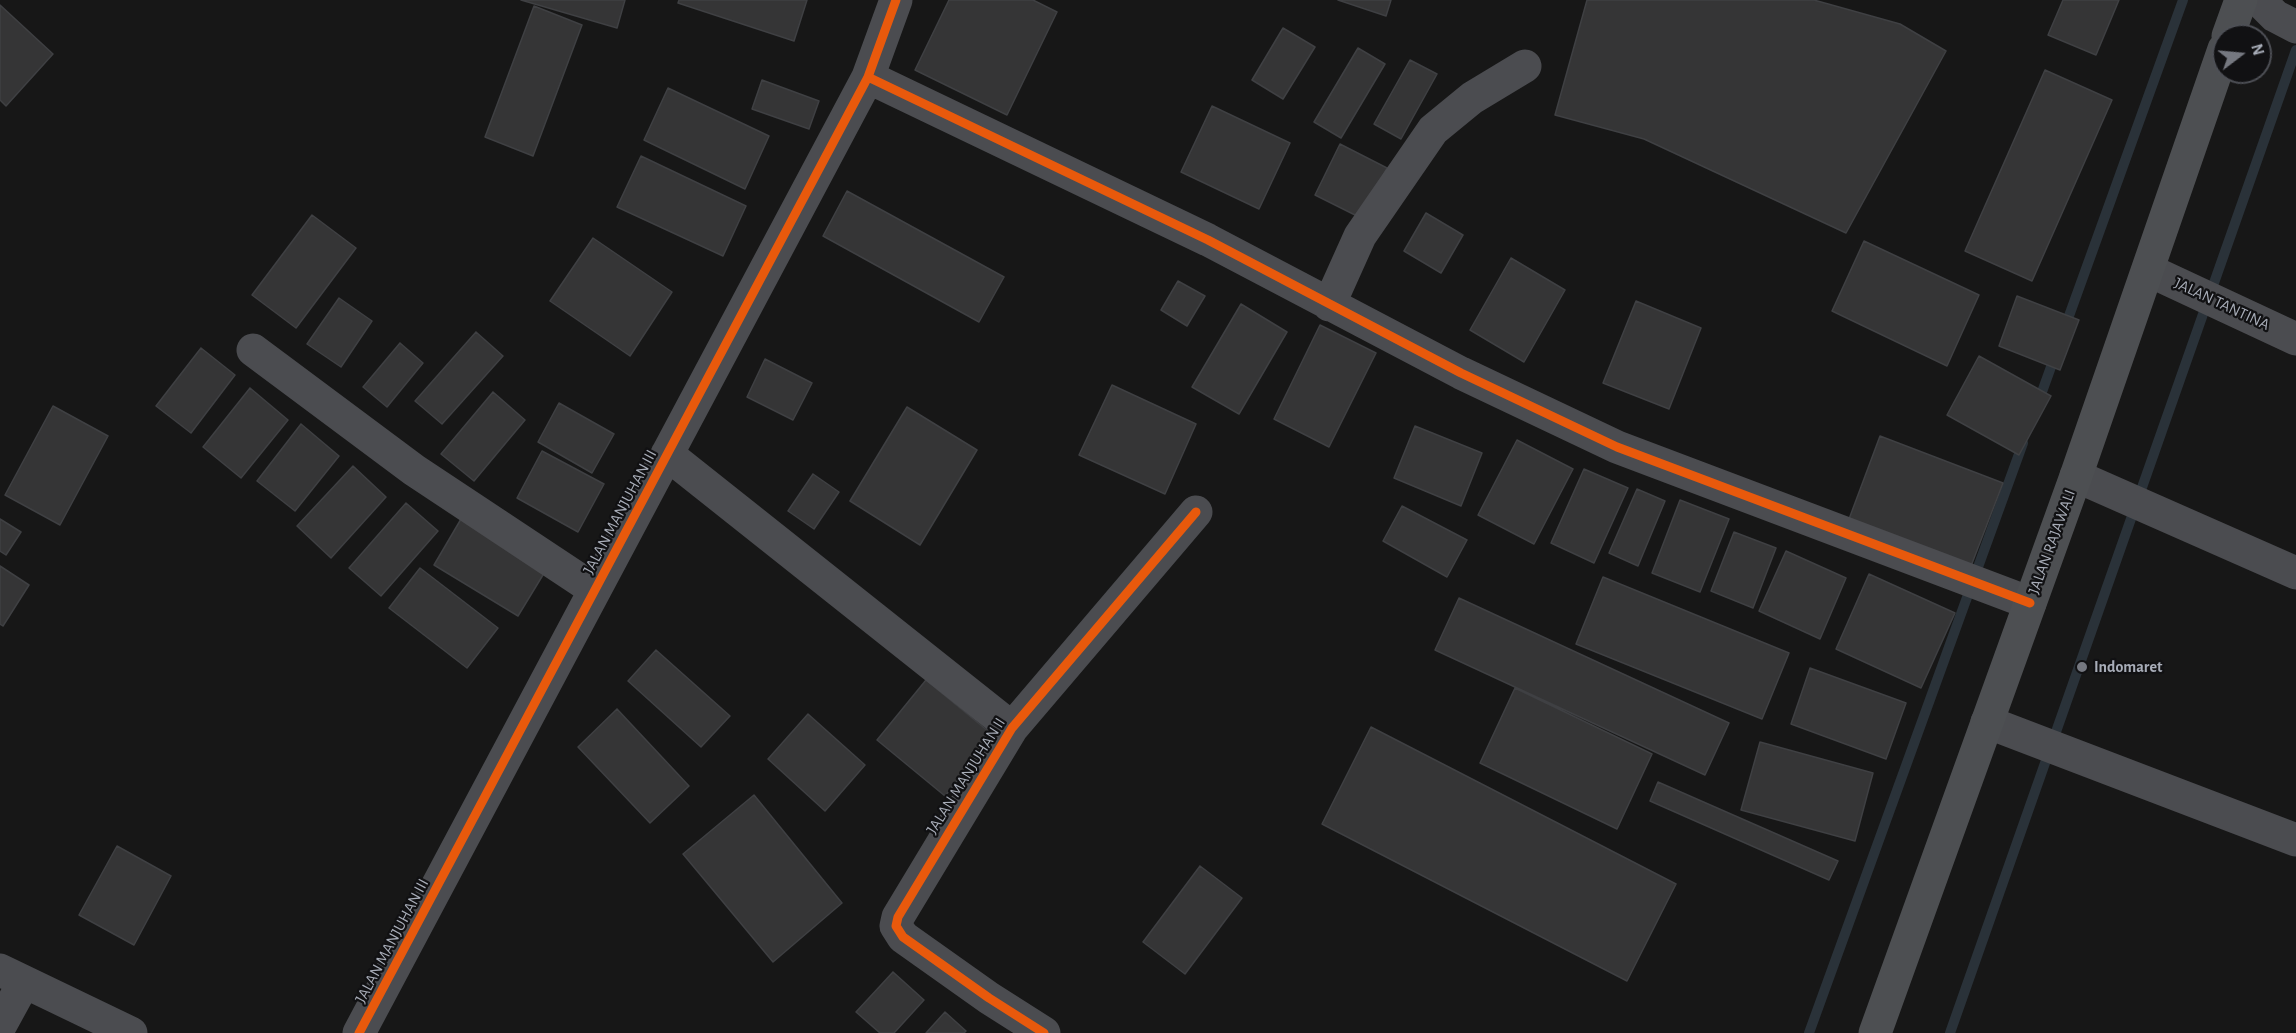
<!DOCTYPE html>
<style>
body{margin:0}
#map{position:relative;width:2296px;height:1033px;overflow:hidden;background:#171717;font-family:"Alegreya Sans",sans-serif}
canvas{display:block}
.north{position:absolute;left:2212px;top:24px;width:60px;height:60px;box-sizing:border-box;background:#111113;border:2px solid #4d4f55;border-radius:50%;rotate:74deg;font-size:16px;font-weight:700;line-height:24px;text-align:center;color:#a8adb8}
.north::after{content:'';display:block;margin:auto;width:21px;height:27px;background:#757880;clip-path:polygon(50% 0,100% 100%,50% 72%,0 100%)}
</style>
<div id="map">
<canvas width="2296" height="1033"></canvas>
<div class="north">N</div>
</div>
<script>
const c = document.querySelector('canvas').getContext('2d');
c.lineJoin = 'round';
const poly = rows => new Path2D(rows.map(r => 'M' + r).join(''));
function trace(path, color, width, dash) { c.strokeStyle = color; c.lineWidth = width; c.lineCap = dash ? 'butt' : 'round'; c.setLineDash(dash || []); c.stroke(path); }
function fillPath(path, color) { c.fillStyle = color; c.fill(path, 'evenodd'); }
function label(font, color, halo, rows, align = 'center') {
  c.font = font + ' "Alegreya Sans",sans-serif'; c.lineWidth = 4.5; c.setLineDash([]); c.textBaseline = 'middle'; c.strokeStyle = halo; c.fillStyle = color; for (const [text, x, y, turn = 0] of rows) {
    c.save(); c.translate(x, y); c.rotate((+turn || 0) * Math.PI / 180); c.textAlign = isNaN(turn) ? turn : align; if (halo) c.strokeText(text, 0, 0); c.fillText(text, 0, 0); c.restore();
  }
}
const stream = poly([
 [2065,327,2183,0],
 [2038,403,2056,353],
 [1809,1033,2023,443],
 [1950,1033,2296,50]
]);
const building = poly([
 [521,0,625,0,617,28,521,0],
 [679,0,807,0,794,41,678,3,679,0],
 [949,0,1033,0,1057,12,1007,115,915,70,949,0],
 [1338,0,1391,0,1386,16,1338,0],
 [1587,0,1814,0,1900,24,1946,51,1846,233,1644,139,1555,115,1587,0],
 [2063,0,2119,0,2096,55,2048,35,2063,0],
 [0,5,53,54,6,106,0,100,0,5],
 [534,6,582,25,533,156,485,137,534,6],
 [1283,28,1315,47,1283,99,1252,80,1283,28],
 [1358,48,1385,64,1341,138,1314,122,1358,48],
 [1410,60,1437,74,1401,139,1374,124,1410,60],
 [2045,70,2112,100,2032,281,1965,251,2045,70],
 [762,80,819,101,809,129,752,109,762,80],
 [668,88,769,136,745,189,644,140,668,88],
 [1212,106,1290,143,1259,209,1181,172,1212,106],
 [1340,144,1387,168,1361,218,1315,195,1340,144],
 [641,156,746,206,723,256,617,207,641,156],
 [847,191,1004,277,979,322,823,236,847,191],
 [1426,213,1463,235,1441,273,1404,251,1426,213],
 [312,215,356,248,296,328,252,295,312,215],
 [593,238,672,292,630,356,550,301,593,238],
 [1864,241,1979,295,1947,366,1832,311,1864,241],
 [1511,258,1565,290,1524,362,1470,330,1511,258],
 [1178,281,1205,296,1187,326,1161,310,1178,281],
 [2017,296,2079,320,2060,370,1999,346,2017,296],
 [339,298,372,321,341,367,307,344,339,298],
 [1636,301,1701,328,1669,409,1603,383,1636,301],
 [1241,304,1287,332,1239,414,1192,387,1241,304],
 [1320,325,1376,353,1329,447,1274,419,1320,325],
 [476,332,503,356,442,424,415,401,476,332],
 [400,343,423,363,387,407,363,387,400,343],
 [201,348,235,375,191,433,156,406,201,348],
 [1979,356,2051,396,2019,455,1947,415,1979,356],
 [765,359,812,383,793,420,747,397,765,359],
 [1112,385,1196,424,1165,494,1079,455,1112,385],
 [250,388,288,420,241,478,203,447,250,388],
 [493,392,525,420,474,481,441,454,493,392],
 [559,403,614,434,592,473,538,442,559,403],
 [53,406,108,436,60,525,5,495,53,406],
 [907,407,977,450,920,545,850,501,907,407],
 [301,424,339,456,295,511,257,481,301,424],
 [1415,426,1482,453,1461,506,1394,478,1415,426],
 [1880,436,2003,483,1971,566,1849,519,1880,436],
 [1517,440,1573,469,1534,544,1478,515,1517,440],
 [542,451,604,484,578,532,517,498,542,451],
 [353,466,386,497,331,558,297,526,353,466],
 [1584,469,1628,488,1594,563,1551,543,1584,469],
 [813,474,839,492,814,529,788,511,813,474],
 [1637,489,1665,501,1638,566,1609,553,1637,489],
 [1680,500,1729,519,1700,592,1652,573,1680,500],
 [406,503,438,531,381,596,349,568,406,503],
 [1402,506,1467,540,1447,577,1383,541,1402,506],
 [0,519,21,532,6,555,0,551,0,519],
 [461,519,546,570,518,616,434,565,461,519],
 [1734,532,1776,548,1753,608,1711,591,1734,532],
 [1786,551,1846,578,1820,639,1759,611,1786,551],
 [0,566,29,585,3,626,0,624,0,566],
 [420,568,498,628,467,668,389,608,420,568],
 [1869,574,1955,613,1921,688,1836,649,1869,574],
 [1603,577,1789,653,1762,719,1576,644,1603,577],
 [1459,598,1729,723,1705,775,1435,650,1459,598],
 [656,650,730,716,701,747,628,681,656,650],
 [1810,668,1906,703,1886,759,1791,724,1810,668],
 [926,680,994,736,945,796,877,740,926,680],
 [1515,688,1652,754,1617,829,1480,763,1515,688],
 [617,709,689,786,650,823,578,747,617,709],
 [808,714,865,765,825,811,768,759,808,714],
 [1371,727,1676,884,1627,981,1322,824,1371,727],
 [1760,742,1873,773,1855,841,1741,810,1760,742],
 [1658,782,1838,861,1829,880,1650,801,1658,782],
 [754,795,842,903,773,962,683,854,754,795],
 [117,846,171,876,134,945,79,915,117,846],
 [1200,866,1242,898,1185,974,1143,942,1200,866],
 [893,972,924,1000,894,1033,880,1033,856,1012,893,972],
 [945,1012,966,1031,964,1033,926,1033,945,1012]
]);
const minor = poly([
 [2259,0,2275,16,2296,27],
 [868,77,1208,240,1461,373,1617,447,2030,603],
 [2148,270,2296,339],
 [1329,305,1360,236,1433,130,1472,98,1525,66],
 [253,350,414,470,595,590],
 [667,454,1012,728],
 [2076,476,2296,573],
 [1987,722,2296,840],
 [0,970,131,1033],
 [0,1026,24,982],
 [359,1033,868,77,896,0],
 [1044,1033,989,998,903,937,896,926,898,917,1012,728,1196,512]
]);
const major = poly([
 [2228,36,2241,0],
 [1875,1033,2076,476,2224,49]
]);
const cycleway = poly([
 [868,77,1208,240,1461,373,1617,447,2030,603],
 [359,1033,868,77,896,0],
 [1044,1033,989,998,903,937,896,926,898,917,1012,728,1196,512]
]);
const markers = [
 [2082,667,6,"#757880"]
];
const streetNames = [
 ["JALAN TANTINA",2222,304,25],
 ["JALAN MANJUHAN III",620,512,-62],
 ["JALAN RAJAWALI",2052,542,-70],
 ["JALAN MANJUHAN II",966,776,-58],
 ["JALAN MANJUHAN III",392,941,-62]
];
const poiNames = [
 ["Indomaret",2094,667]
];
trace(stream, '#2a3239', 10);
fillPath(building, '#353536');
trace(building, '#3f4043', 1.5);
trace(minor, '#4b4c50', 33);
trace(major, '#4d4f52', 33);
trace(cycleway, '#e8590c', 9);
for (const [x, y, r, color] of markers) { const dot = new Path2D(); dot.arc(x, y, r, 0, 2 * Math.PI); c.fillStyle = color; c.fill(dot); trace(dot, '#111113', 2); }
label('16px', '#a8adb8', '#111113', streetNames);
label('bold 16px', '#a8adb8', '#111113', poiNames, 'left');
</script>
